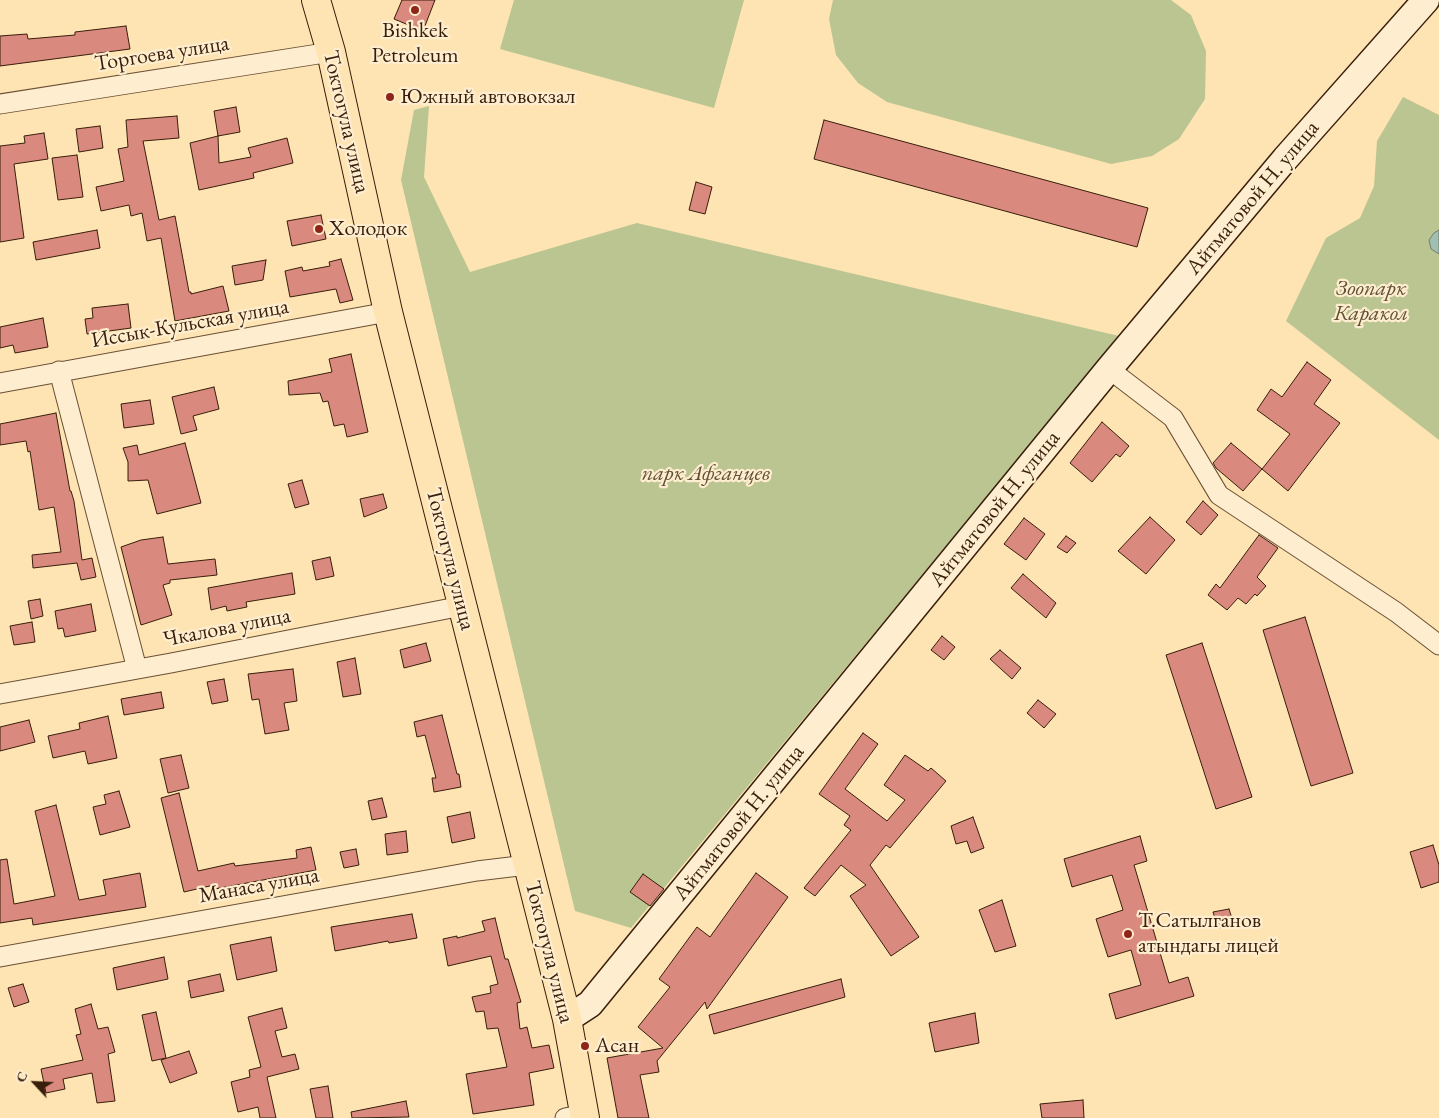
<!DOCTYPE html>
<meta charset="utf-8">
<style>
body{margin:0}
#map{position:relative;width:1439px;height:1118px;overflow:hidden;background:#fee4b3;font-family:"EB Garamond",serif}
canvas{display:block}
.north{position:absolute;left:10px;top:1058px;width:50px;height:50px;-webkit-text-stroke:4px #feedce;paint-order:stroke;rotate:295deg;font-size:14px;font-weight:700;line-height:20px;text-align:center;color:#381e0b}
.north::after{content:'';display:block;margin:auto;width:18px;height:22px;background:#381e0b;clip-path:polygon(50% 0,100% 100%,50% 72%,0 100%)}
</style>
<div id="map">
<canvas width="1439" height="1118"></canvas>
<div class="north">С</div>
</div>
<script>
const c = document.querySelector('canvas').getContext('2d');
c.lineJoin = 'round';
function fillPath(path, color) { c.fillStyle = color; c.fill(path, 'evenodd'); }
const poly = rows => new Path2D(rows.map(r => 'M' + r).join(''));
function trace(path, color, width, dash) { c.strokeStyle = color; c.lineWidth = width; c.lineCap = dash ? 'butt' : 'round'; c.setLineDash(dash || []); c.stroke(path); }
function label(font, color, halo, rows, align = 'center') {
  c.font = font + ' "EB Garamond",serif'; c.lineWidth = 4.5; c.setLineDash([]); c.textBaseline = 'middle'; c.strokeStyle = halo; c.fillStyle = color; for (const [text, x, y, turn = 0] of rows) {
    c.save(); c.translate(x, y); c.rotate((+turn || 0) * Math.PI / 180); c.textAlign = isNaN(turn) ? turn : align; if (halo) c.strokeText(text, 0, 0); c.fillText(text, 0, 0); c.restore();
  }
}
const green = poly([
 [514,0,744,0,714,108,500,49],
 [833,0,1171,0,1191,15,1206,51,1205,99,1179,139,1152,156,1111,164,887,102,858,83,836,55,829,19],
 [1403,97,1439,115,1439,440,1286,321,1326,238,1360,218,1374,186,1377,141],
 [429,106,424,177,470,272,637,223,1119,336,631,928,575,911,401,180,414,110]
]);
const water = poly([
 [1439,230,1439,254,1431,249,1429,240,1434,233,1439,230]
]);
const building = poly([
 [402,0,435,0,423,31,394,19,402,0],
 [126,26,130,49,0,66,0,36,27,34,28,39,75,35,75,32,126,26],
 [236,107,240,132,218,136,214,111,236,107],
 [177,116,179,138,143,141,159,220,175,216,189,292,191,292,191,294,223,286,229,311,175,321,161,238,147,241,142,213,131,216,129,205,101,211,96,187,124,181,118,149,128,147,126,120,177,116],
 [824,120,1148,208,1137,247,814,159,824,120],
 [100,126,103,148,79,152,76,129,100,126],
 [44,133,48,159,14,164,24,238,0,242,0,146,25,143,24,136,44,133],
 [218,136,219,163,251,157,248,148,287,138,293,163,253,173,254,178,199,190,190,143,218,136],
 [77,155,83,197,58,200,52,158,77,155],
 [696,182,712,187,705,214,689,210,696,182],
 [321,215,326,239,292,246,287,221,321,215],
 [97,230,100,248,36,260,33,242,97,230],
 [341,259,353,300,340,303,336,289,290,297,285,271,302,267,303,271,330,266,329,262,341,259],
 [266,260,263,280,235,285,232,266,266,260],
 [128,304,131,328,87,334,85,319,93,318,92,308,128,304],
 [43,318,48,347,15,353,13,345,0,348,0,327,43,318],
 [351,354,368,432,347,437,344,424,334,426,328,401,323,402,320,393,289,395,288,381,332,372,329,359,351,354],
 [1307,362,1331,380,1314,404,1340,423,1288,491,1262,469,1290,434,1257,410,1271,389,1282,397,1307,362],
 [214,387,219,409,193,416,197,430,181,434,172,397,214,387],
 [150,400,154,424,124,428,121,404,150,400],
 [56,413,70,491,71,491,74,501,82,560,92,558,96,577,81,580,77,563,33,568,32,555,61,552,54,507,39,510,30,451,28,452,26,441,0,445,0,424,56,413],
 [1102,422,1129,446,1120,457,1116,454,1092,482,1070,463,1102,422],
 [185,443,201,503,157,514,148,480,128,481,128,462,123,448,137,445,139,455,185,443],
 [1231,443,1262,469,1243,491,1216,468,1213,463,1231,443],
 [302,480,309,504,295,508,288,484,302,480],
 [383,494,387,508,364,517,360,499,383,494],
 [1203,501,1218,515,1201,535,1186,522,1203,501],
 [1150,517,1175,540,1146,574,1118,551,1150,517],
 [1024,518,1045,534,1026,560,1004,544,1024,518],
 [1259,535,1278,548,1257,577,1266,586,1257,596,1255,594,1246,604,1238,598,1227,610,1208,595,1216,584,1220,588,1259,535],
 [1066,536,1076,543,1067,553,1057,547,1066,536],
 [163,537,168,564,215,559,217,575,170,580,170,583,163,585,172,615,141,625,121,547,141,540,163,537],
 [330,557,334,576,316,580,312,561,330,557],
 [292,573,295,594,246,602,247,607,227,611,226,606,211,610,208,588,292,573],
 [1023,574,1056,603,1046,618,1011,588,1023,574],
 [40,599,43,616,31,619,28,601,40,599],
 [91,604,96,631,65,637,63,628,58,629,55,611,91,604],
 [1305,617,1353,773,1311,786,1263,630,1305,617],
 [32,622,35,642,14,645,10,626,32,622],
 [942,636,955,647,944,660,931,650,942,636],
 [426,643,431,661,404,668,400,650,426,643],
 [1202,643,1252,797,1216,809,1166,655,1202,643],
 [1000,650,1021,668,1012,679,990,659,1000,650],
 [355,658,361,694,343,697,337,662,355,658],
 [293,669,297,701,284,703,289,730,265,734,259,699,252,700,248,674,293,669],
 [224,679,228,701,212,704,207,682,224,679],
 [161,692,164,708,124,715,121,699,161,692],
 [1038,700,1056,714,1044,728,1027,713,1038,700],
 [442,715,457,774,459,774,461,787,434,792,432,778,436,778,425,735,417,737,414,722,442,715],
 [108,716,117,758,88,764,85,751,53,758,48,736,80,729,79,723,108,716],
 [29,720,35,742,0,751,0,727,29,720],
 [863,733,878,744,845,789,887,821,905,800,884,785,905,755,928,771,931,768,946,781,890,848,886,845,870,865,919,937,891,956,850,896,866,885,841,865,815,896,804,888,851,830,844,825,850,816,819,794,863,733],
 [181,755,189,788,168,793,160,759,181,755],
 [119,791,130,827,100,835,93,807,106,804,104,795,119,791],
 [179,793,198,871,234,863,235,866,297,858,296,850,311,847,316,870,215,889,214,885,184,892,161,798,179,793],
 [382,798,387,817,372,820,368,801,382,798],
 [56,805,79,900,106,895,103,880,140,873,146,907,33,925,32,918,0,923,0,860,7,859,14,904,55,896,35,811,56,805],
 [470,812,475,838,452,843,447,817,470,812],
 [973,817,984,848,971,853,967,841,956,844,951,826,973,817],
 [406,831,408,852,387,855,385,834,406,831],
 [1140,836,1147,861,1134,865,1169,983,1188,977,1194,996,1116,1019,1109,994,1141,985,1131,950,1108,957,1096,919,1123,910,1112,875,1072,887,1064,859,1140,836],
 [1433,845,1439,865,1439,882,1421,888,1410,852,1433,845],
 [356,849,359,865,344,868,340,852,356,849],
 [756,873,788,897,707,1009,705,1002,657,1061,659,1072,640,1075,649,1118,618,1118,607,1058,663,1048,638,1027,670,987,659,979,697,927,710,937,756,873],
 [643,874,664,889,650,906,630,892,643,874],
 [1002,900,1016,946,995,952,979,910,1002,900],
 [1229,909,1234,925,1218,928,1213,912,1229,909],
 [412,914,417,938,389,943,388,941,335,951,331,927,412,914],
 [495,918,505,959,508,959,521,1002,517,1003,520,1029,527,1027,532,1048,549,1045,554,1068,529,1073,534,1105,473,1114,466,1074,507,1067,498,1028,487,1029,484,1011,476,1012,472,997,491,993,490,986,498,984,491,956,448,966,443,939,457,936,457,938,485,931,482,921,495,918],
 [271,937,277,971,237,980,230,945,271,937],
 [164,957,168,979,117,990,113,968,164,957],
 [220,974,224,991,191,998,188,981,220,974],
 [841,979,845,997,714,1034,709,1015,841,979],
 [23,984,29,1002,14,1007,8,988,23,984],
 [91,1004,98,1029,108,1027,115,1052,108,1054,115,1101,97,1103,92,1073,63,1079,65,1089,46,1093,41,1069,83,1060,76,1035,81,1034,75,1009,91,1004],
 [282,1008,287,1028,275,1031,282,1057,295,1054,299,1069,267,1077,276,1118,260,1118,258,1107,238,1112,231,1082,250,1077,249,1070,261,1067,248,1017,282,1008],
 [156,1012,166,1058,152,1061,142,1015,156,1012],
 [975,1013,979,1043,935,1052,929,1023,975,1013],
 [189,1051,197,1073,170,1083,161,1060,189,1051],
 [328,1086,333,1118,316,1118,310,1089,328,1086],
 [1083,1100,1084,1118,1042,1118,1040,1104,1083,1100],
 [406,1101,409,1117,352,1118,351,1112,406,1101]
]);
const minor = poly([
 [0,104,331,52],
 [1109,369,1173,418,1219,495,1396,612,1439,645],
 [59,371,137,669],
 [0,383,388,312],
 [0,694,171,663,462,606],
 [0,957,477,871,527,865],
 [565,1118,585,1114]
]);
const secondary = poly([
 [567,1019,590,1004,1109,369,1285,159,1426,0]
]);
const trunk = poly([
 [316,0,331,52,388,312,567,1019,585,1118]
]);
const markers = [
 [415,10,5,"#8f2418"],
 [390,97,5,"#8f2418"],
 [319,229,5,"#8f2418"],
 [1128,934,5,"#8f2418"],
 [585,1046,5,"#8f2418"]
];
const poiNames = [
 ["Bishkek",415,31,"center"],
 ["Petroleum",415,56,"center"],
 ["Южный автовокзал",400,97],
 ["Холодок",329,229],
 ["Т.Сатылганов",1138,921],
 ["атындагы лицей",1138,946],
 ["Асан",595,1046]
];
const streetNames = [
 ["Торгоева улица",162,54,-9],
 ["Токтогула улица",346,122,77],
 ["Айтматовой Н. улица",1253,198,-50],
 ["Иссык-Кульская улица",190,324,-10],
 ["Айтматовой Н. улица",995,509,-51],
 ["Токтогула улица",450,559,76],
 ["Чкалова улица",227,628,-11],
 ["Айтматовой Н. улица",739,823,-51],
 ["Манаса улица",259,886,-10],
 ["Токтогула улица",549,952,76]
];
const parkNames = [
 ["Зоопарк",1371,289],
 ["Каракол",1371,314],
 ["парк Афганцев",706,474]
];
fillPath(green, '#bac591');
fillPath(water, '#a0beb1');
trace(water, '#767e6f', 1);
fillPath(building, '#d9897d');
trace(building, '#381e0b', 1);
trace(minor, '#6a5035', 21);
trace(secondary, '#381e0b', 29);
trace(trunk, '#381e0b', 30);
trace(minor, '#feedce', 19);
trace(secondary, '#feedce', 26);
trace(trunk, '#fee4b3', 28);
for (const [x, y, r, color] of markers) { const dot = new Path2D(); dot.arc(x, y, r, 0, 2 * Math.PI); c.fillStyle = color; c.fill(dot); trace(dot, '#feedce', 2); }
label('22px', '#381e0b', '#feedce', poiNames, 'left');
label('22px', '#381e0b', '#feedce', streetNames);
label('italic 22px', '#5f5033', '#feedce', parkNames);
</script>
